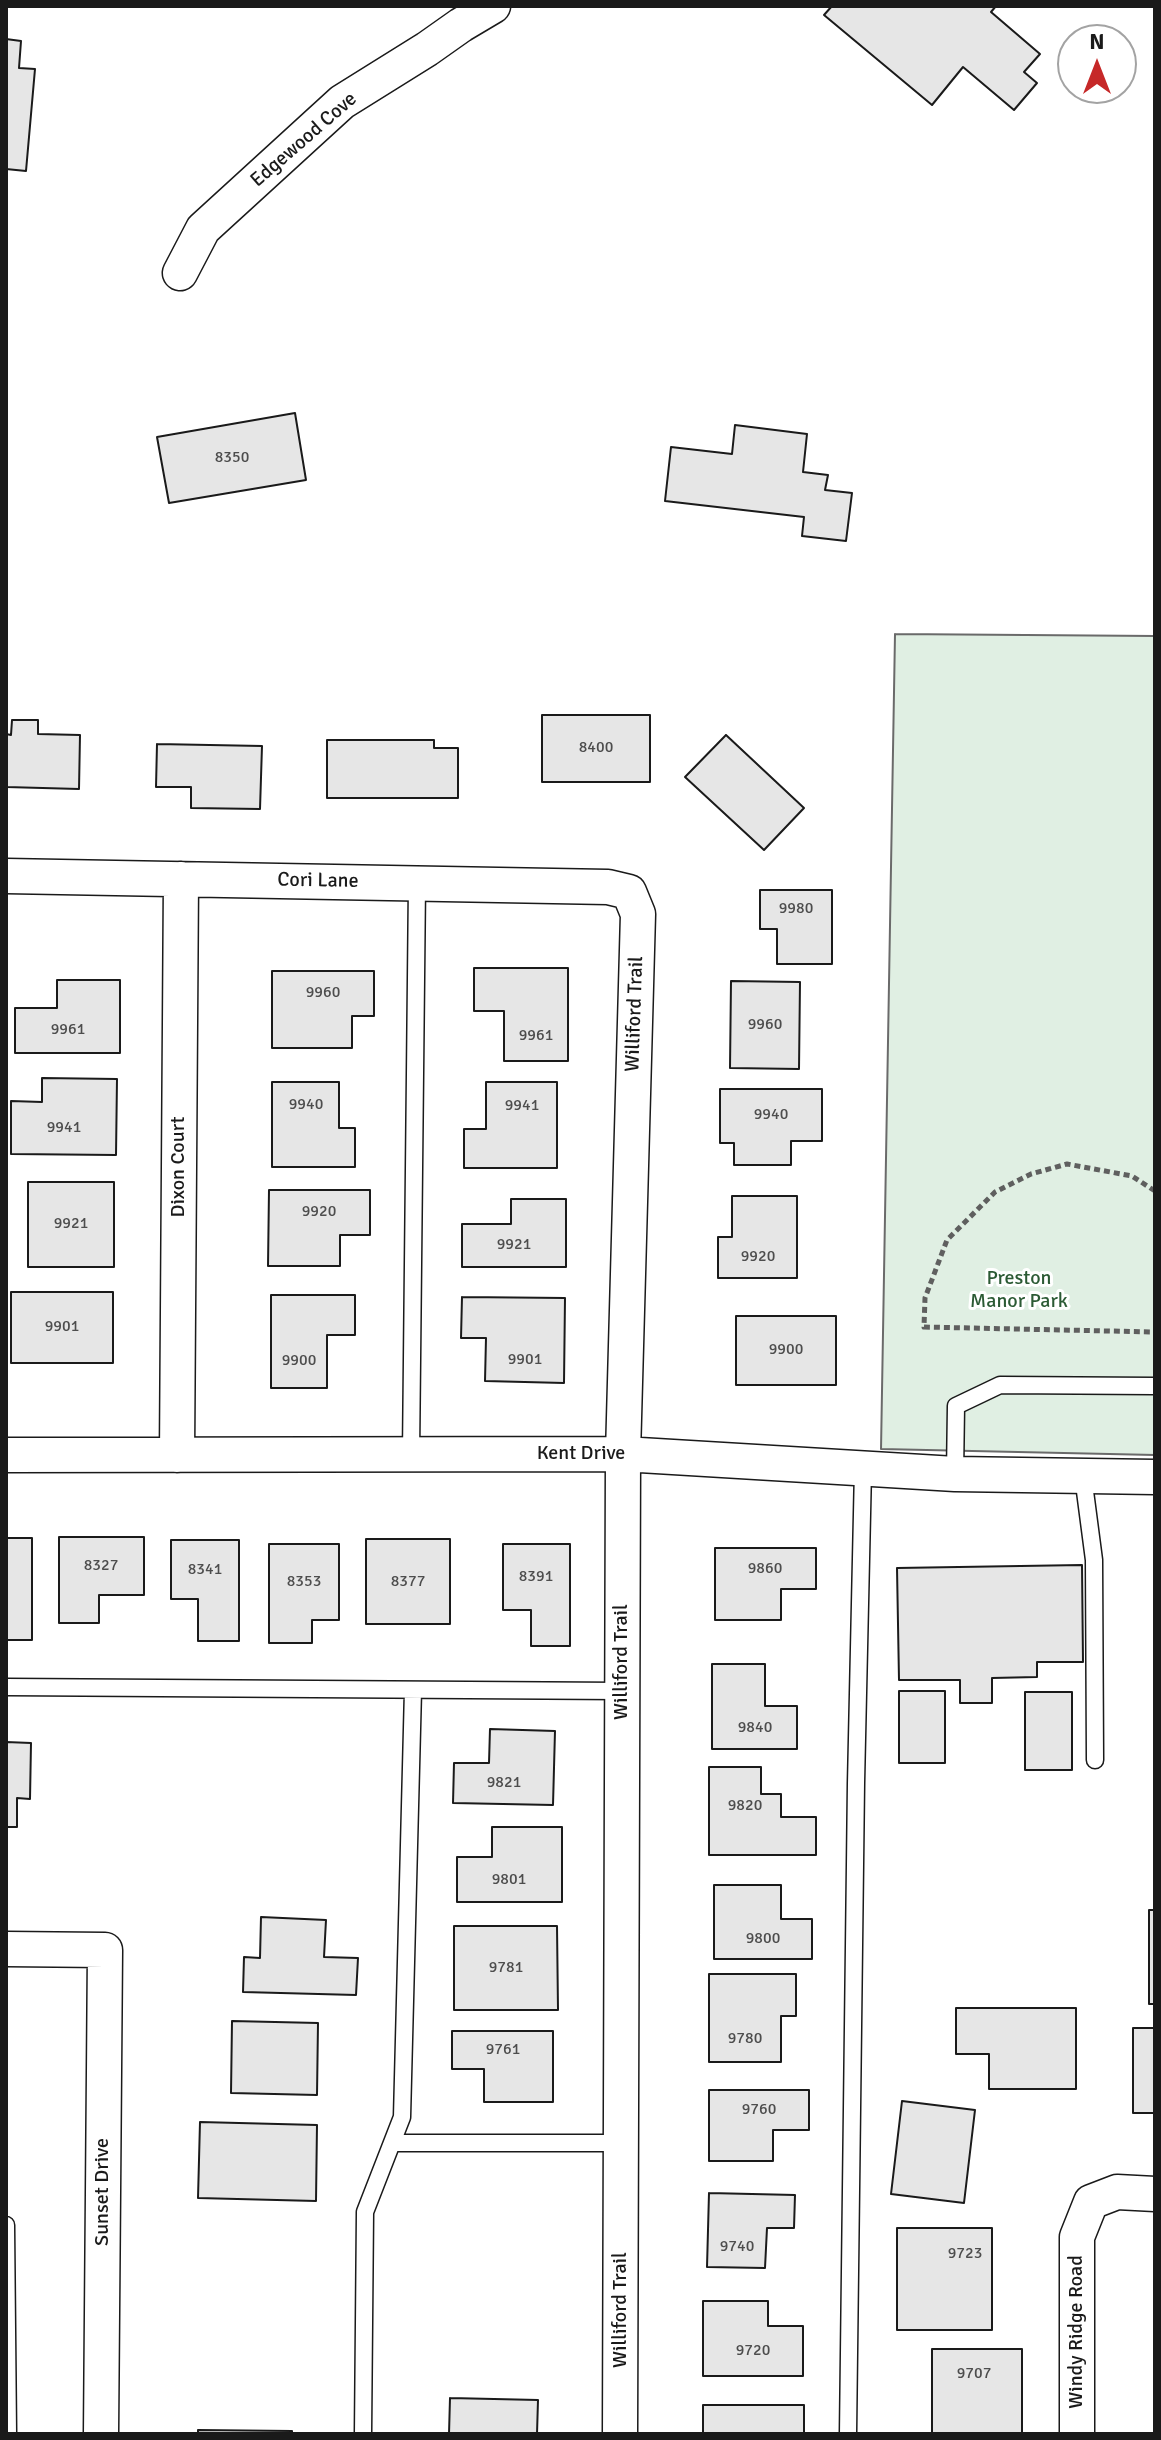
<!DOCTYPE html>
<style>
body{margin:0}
#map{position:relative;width:1161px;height:2440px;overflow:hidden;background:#fff;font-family:Signika,sans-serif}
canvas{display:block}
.frame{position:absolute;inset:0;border:8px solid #1a1a1a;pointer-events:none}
.north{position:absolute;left:1057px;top:24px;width:80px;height:80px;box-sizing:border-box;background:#fff;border:2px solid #a3a3a3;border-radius:50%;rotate:0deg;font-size:22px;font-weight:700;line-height:32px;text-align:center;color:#1a1a1a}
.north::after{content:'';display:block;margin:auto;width:28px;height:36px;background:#c62828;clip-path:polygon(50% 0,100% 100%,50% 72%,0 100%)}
</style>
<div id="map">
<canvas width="1161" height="2440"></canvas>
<div class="frame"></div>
<div class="north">N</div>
</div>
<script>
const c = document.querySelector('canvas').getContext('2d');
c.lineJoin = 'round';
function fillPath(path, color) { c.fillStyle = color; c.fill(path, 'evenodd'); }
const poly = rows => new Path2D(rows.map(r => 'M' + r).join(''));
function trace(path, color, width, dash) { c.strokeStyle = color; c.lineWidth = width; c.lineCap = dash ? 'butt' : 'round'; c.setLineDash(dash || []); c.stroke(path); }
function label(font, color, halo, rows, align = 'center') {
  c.font = font + ' Signika,sans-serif'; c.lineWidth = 6; c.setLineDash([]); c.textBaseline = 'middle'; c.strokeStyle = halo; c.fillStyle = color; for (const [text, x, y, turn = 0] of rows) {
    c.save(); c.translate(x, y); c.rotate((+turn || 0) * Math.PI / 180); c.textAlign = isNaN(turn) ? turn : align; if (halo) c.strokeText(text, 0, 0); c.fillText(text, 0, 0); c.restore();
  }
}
const green = poly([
 [895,634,1155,636,1155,1455,881,1449,895,634]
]);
const building = poly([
 [832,6,996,6,991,12,1040,54,1024,72,1037,83,1014,110,963,67,932,105,824,15,832,6],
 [6,39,21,41,19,68,35,69,26,171,6,169,6,39],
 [295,413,306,480,169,503,157,437,295,413],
 [735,425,807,434,803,472,828,475,825,490,852,493,846,541,802,536,804,517,665,501,671,447,732,454,735,425],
 [542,715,650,715,650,782,542,782,542,715],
 [12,720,38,720,38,734,80,735,79,789,6,787,6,734,11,735,12,720],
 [726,735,804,808,764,850,685,777,726,735],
 [327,740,434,740,434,748,458,748,458,798,327,798,327,740],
 [157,744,262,746,260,809,191,808,191,787,156,787,157,744],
 [760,890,832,890,832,964,777,964,777,929,760,929,760,890],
 [474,968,568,968,568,1061,504,1061,504,1011,474,1011,474,968],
 [272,971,374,971,374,1016,352,1016,352,1048,272,1048,272,971],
 [57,980,120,980,120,1053,15,1053,15,1008,57,1008,57,980],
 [731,981,800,982,799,1069,730,1068,731,981],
 [42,1078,117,1079,116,1155,11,1154,11,1101,42,1102,42,1078],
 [272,1082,339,1082,339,1128,355,1128,355,1167,272,1167,272,1082],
 [486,1082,557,1082,557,1168,464,1168,464,1129,486,1129,486,1082],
 [720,1089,822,1089,822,1141,791,1141,791,1165,734,1165,734,1143,720,1143,720,1089],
 [28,1182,114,1182,114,1267,28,1267,28,1182],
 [269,1190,370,1190,370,1235,340,1235,340,1266,268,1266,269,1190],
 [732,1196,797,1196,797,1278,718,1278,718,1237,732,1237,732,1196],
 [511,1199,566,1199,566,1267,462,1267,462,1224,511,1224,511,1199],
 [11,1292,113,1292,113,1363,11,1363,11,1292],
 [271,1295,355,1295,355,1335,327,1335,327,1388,271,1388,271,1295],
 [462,1297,565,1298,564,1383,485,1381,486,1338,461,1338,462,1297],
 [736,1316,836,1316,836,1385,736,1385,736,1316],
 [59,1537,144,1537,144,1595,99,1595,99,1623,59,1623,59,1537],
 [6,1538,32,1538,32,1640,6,1640,6,1538],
 [366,1539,450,1539,450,1624,366,1624,366,1539],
 [171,1540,239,1540,239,1641,198,1641,198,1599,171,1599,171,1540],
 [269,1544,339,1544,339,1620,312,1620,312,1643,269,1643,269,1544],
 [503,1544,570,1544,570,1646,531,1646,531,1610,503,1610,503,1544],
 [715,1548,816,1548,816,1589,781,1589,781,1620,715,1620,715,1548],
 [1082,1565,1083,1662,1037,1662,1037,1677,992,1678,992,1703,960,1703,960,1680,899,1680,897,1568,1082,1565],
 [712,1664,765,1664,765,1706,797,1706,797,1749,712,1749,712,1664],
 [899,1691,945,1691,945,1763,899,1763,899,1691],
 [1025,1692,1072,1692,1072,1770,1025,1770,1025,1692],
 [490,1729,555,1731,553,1805,453,1803,454,1763,489,1763,490,1729],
 [6,1742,31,1743,30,1799,17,1798,17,1827,6,1827,6,1742],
 [709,1767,761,1767,761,1794,781,1794,781,1817,816,1817,816,1855,709,1855,709,1767],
 [492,1827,562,1827,562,1902,457,1902,457,1857,492,1857,492,1827],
 [714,1885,781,1885,781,1919,812,1919,812,1959,714,1959,714,1885],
 [1149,1910,1155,1910,1155,2004,1149,2004,1149,1910],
 [261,1917,326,1920,324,1957,358,1958,356,1995,243,1992,244,1957,260,1958,261,1917],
 [454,1926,557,1926,558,2010,454,2010,454,1926],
 [709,1974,796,1974,796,2016,781,2016,781,2062,709,2062,709,1974],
 [956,2008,1076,2008,1076,2089,989,2089,989,2054,956,2054,956,2008],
 [232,2021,318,2023,317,2095,231,2093,232,2021],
 [1133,2028,1155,2028,1155,2113,1133,2113,1133,2028],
 [452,2031,553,2031,553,2102,484,2102,484,2069,452,2069,452,2031],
 [709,2090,809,2090,809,2130,773,2130,773,2161,709,2161,709,2090],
 [902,2101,975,2110,964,2203,891,2194,902,2101],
 [200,2122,317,2125,316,2201,198,2198,200,2122],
 [709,2193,795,2195,794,2228,767,2228,765,2268,707,2267,709,2193],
 [897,2228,992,2228,992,2330,897,2330,897,2228],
 [703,2301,768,2301,768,2326,803,2326,803,2376,703,2376,703,2301],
 [932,2349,1022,2349,1022,2434,932,2434,932,2349],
 [450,2398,538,2400,537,2434,449,2434,450,2398],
 [703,2405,804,2405,804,2434,703,2434,703,2405],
 [198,2430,292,2431,292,2434,198,2434,198,2430]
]);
const path = poly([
 [1155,1191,1132,1176,1067,1164,1031,1174,995,1192,947,1240,925,1298,924,1327,1155,1332]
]);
const lane = poly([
 [411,1454,417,883],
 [955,1474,956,1406,1000,1385,1155,1386],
 [1083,1476,1094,1560,1095,1760],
 [6,1687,622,1691],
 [392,2143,621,2143],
 [6,2225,8,2434],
 [363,2434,365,2212,402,2117,413,1690],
 [848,2434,856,1783,863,1469]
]);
const street = poly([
 [180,273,203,229,342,102,427,49,461,25,493,6],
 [6,876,608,887,629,892,638,914,623,1454,620,2434],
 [6,1455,623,1454,955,1474,1155,1477],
 [177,1455,181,879],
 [6,1949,105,1950,101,2434],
 [1077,2434,1077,2237,1091,2202,1117,2192,1155,2194]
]);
const numberNames = [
 ["8350",232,458],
 ["8400",596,748],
 ["9980",796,909],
 ["9960",323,993],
 ["9960",765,1025],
 ["9961",68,1030],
 ["9961",536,1036],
 ["9940",306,1105],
 ["9941",522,1106],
 ["9940",771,1115],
 ["9941",64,1128],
 ["9920",319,1212],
 ["9921",71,1224],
 ["9921",514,1245],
 ["9920",758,1257],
 ["9901",62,1327],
 ["9900",786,1350],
 ["9901",525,1360],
 ["9900",299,1361],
 ["8327",101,1566],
 ["9860",765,1569],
 ["8341",205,1570],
 ["8391",536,1577],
 ["8353",304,1582],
 ["8377",408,1582],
 ["9840",755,1728],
 ["9821",504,1783],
 ["9820",745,1806],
 ["9801",509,1880],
 ["9800",763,1939],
 ["9781",506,1968],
 ["9780",745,2039],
 ["9761",503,2050],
 ["9760",759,2110],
 ["9740",737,2247],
 ["9723",965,2254],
 ["9720",753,2351],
 ["9707",974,2374]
];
const streetNames = [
 ["Edgewood Cove",304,140,-41],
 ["Cori Lane",318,881,1],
 ["Williford Trail",635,1014,-88],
 ["Dixon Court",179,1167,-90],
 ["Kent Drive",581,1454],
 ["Williford Trail",622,1662,-90],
 ["Sunset Drive",103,2192,-90],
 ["Williford Trail",621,2310,-90],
 ["Windy Ridge Road",1077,2332,-90]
];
const parkNames = [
 ["Preston",1019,1279],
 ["Manor Park",1019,1302]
];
fillPath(green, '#e0efe3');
trace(green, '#6a6a6a', 2);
fillPath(building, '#e6e6e6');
trace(building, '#1a1a1a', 2);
trace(lane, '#1a1a1a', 19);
trace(street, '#1a1a1a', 37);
trace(path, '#5f5f5f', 5, [6, 4]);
trace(lane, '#fff', 16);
trace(street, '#fff', 34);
label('16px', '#4d4d4d', null, numberNames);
label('20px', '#1a1a1a', '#fff', streetNames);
label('20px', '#2b5a34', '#fff', parkNames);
</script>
